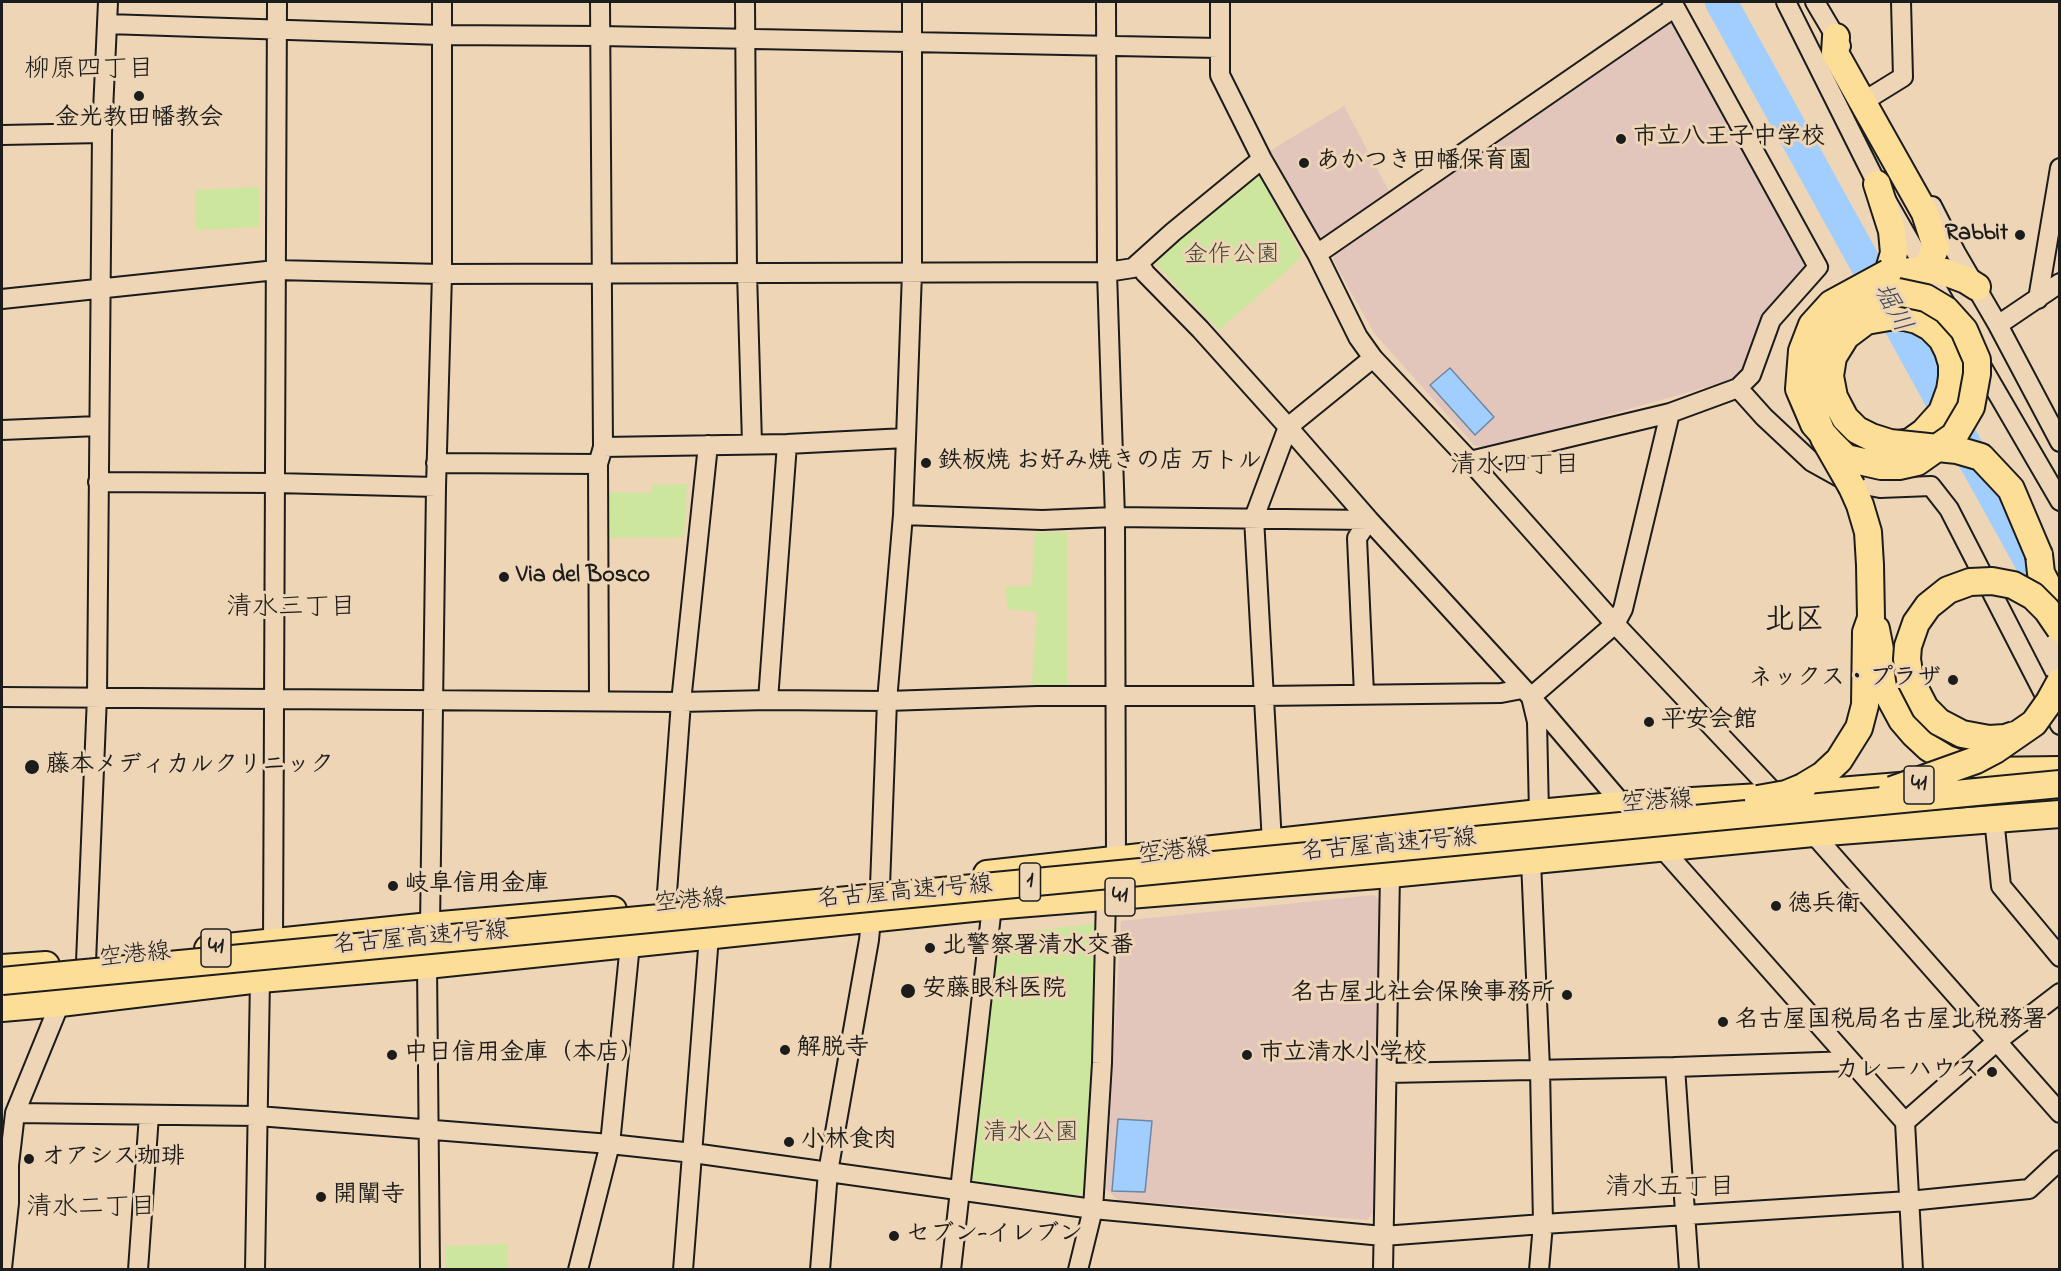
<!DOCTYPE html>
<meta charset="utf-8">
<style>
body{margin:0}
#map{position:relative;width:2061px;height:1271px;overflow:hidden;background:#edd5b5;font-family:"Indie Flower",sans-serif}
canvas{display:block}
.frame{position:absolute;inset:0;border:3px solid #1c1c1c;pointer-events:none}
</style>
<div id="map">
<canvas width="2061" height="1271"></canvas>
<div class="frame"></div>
</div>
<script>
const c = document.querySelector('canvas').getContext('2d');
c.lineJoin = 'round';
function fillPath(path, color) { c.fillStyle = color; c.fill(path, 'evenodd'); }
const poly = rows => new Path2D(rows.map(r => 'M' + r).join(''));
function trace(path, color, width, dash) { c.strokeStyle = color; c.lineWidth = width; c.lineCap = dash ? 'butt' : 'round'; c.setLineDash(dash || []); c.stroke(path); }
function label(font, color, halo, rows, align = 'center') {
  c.font = font + ' "Indie Flower","Klee One",sans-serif'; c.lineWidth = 6; c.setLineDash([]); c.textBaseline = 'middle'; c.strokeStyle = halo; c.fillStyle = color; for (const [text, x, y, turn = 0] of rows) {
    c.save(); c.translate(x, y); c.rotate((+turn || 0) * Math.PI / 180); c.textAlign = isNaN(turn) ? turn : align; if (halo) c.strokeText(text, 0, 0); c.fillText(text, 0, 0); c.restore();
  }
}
const built = poly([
 [1669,22,1676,22,1812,268,1769,318,1739,378,1572,425,1483,447,1474,445,1374,333,1333,260,1335,255],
 [1344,106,1390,193,1323,241,1314,238,1268,152],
 [1374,895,1382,901,1380,1206,1367,1220,1118,1200,1106,1189,1121,921]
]);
const green = poly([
 [1258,171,1302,257,1219,330,1155,263],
 [259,187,259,227,196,230,195,190],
 [687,484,684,537,609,538,608,492,651,493,651,485],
 [1035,532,1067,533,1067,685,1032,685,1037,612,1008,609,1005,587,1032,586],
 [1100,923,1086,1190,1074,1199,974,1186,969,1177,996,935],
 [508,1244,508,1269,446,1269,445,1246]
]);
const water = poly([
 [1450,368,1494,417,1475,435,1430,385,1450,368],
 [1118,1119,1152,1121,1145,1192,1112,1191,1118,1119]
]);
const river = poly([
 [1721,2,2042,583]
]);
const minor = poly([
 [745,2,747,272,752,443],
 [1106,2,1107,272,1115,517,1116,861],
 [1220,2,1220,75,1262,159,1317,254,1358,337,1373,358,1470,461,1615,624,1783,802],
 [1786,2,1877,184,1949,310],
 [1815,2,1841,46],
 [107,24,441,35,600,36,1219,48],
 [1869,98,1903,77,1901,2],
 [2,135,102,133],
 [1932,206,1956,253,1998,325,2060,442],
 [1317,254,1675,7],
 [1139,263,1145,273,1200,329,1288,427,1369,520,1531,697,1537,722,1539,813],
 [2,299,276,270,442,274,1107,272,1133,268,1173,232,1262,159],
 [2038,299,2060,168],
 [1998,325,2060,283],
 [1978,360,2060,501],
 [1738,388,1764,417,1812,462,1848,482,1880,488,1931,486,1949,509,2060,725],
 [2,430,98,426],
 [603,447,787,444,906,438],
 [1470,461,1670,413,1738,388,1751,375,1771,320,1818,267,1672,2],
 [436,463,598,464],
 [98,482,275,483,436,487],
 [903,515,1042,520,1115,517,1369,520],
 [1364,694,1357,538,1369,520],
 [2,697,681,702,768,700,887,701,1037,696,1263,696,1501,693,1522,689],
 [599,700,598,464,603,447,600,2],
 [768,700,787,444],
 [1623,805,1531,697,1615,624,1623,609,1670,413],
 [1994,818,2001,886,2060,957],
 [1809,829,2060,1113],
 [1272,843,1254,518,1288,427,1373,358],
 [1662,848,1905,1122,1913,1270],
 [1531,861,1540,1069,1543,1224,1539,1270],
 [666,906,681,702,708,445],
 [273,942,277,2],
 [1675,1067,1689,1270],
 [1388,1073,1675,1067,1851,1061],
 [15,1113,258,1116,610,1144,693,1153,1093,1209,1383,1236,1543,1224,1909,1201,2029,1189,2060,1160],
 [1905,1122,1996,1042,2060,993],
 [2,1268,9,1203,9,1165,15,1113,60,1003,86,962,97,696,102,133,108,2],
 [138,1270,149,1115],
 [255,1270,260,979],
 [430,1270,427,965,430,926,436,487,442,274,442,2],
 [578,1270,610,1144,630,944],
 [683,1270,709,936],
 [820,1270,828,1172,869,940,871,919,880,886,887,701,903,515,906,438,912,272,912,2],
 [951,1270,992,906],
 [1078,1270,1093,1209,1102,1063,1106,898],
 [1383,1270,1390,874]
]);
const highway = poly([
 [1836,37,1835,53,1925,213,1936,247,1926,270,1905,286,1881,297],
 [1877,184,1892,231,1894,253,1888,273,1926,270,1945,272,1966,280,1977,287],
 [1820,386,1826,413,1837,429,1855,441,1876,448,1910,442,1924,432,1942,412,1950,390,1952,377,1952,364,1948,351,1942,339,1930,327,1917,320,1904,317,1889,317],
 [2039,555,2041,573,2060,610],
 [1876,629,1889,696,1902,720,1914,734,1929,748,1947,759,1980,771,2060,770],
 [1803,787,1823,775,1839,760,1859,728,1865,705,1866,632,1871,618,1870,565,1868,532,1860,505,1852,487],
 [987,874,1539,813,1623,805,1778,796,1912,785],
 [208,949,430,926,613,910],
 [2,968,46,965],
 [2,1008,60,1003,260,979,427,965,992,906,1390,874,1813,833,2060,814]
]);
const highwayBridge = poly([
 [1889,317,1866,321,1846,336,1833,357,1830,376,1834,397,1845,418,1857,430,1871,437,1890,443,1957,450,1981,457,2011,489,2039,555],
 [1852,487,1824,438,1814,413,1806,389,1809,359,1818,332,1831,317,1854,301,1881,292,1898,292,1926,298,1946,310,1964,330,1977,360,1977,374,1971,407,1954,436,1917,462,1899,466,1881,466,1846,458,1831,443,1814,424,1799,389,1802,351,1812,325,1831,304,1888,273],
 [2014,735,2005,738,1989,739,1962,734,1939,722,1925,708,1910,679,1907,659,1908,646,1916,623,1928,606,1948,590,1970,582,1992,581,2013,585,2033,596,2047,610,2060,629],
 [1892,790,1976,760,1995,750,2034,723,2049,702,2060,682],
 [1758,799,1786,794,1803,787],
 [2,981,2060,784]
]);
const markers = [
 [139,96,6,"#1c1c1c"],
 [1621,139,6,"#1c1c1c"],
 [1304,163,6,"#1c1c1c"],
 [2020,235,6,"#1c1c1c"],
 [926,463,6,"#1c1c1c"],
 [504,577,6,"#1c1c1c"],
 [1953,680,6,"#1c1c1c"],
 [1649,722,6,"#1c1c1c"],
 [32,767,8,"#1c1c1c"],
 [393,886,6,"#1c1c1c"],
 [1776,906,6,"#1c1c1c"],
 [930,948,6,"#1c1c1c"],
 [908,991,8,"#1c1c1c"],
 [1567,995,6,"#1c1c1c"],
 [1723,1022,6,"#1c1c1c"],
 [785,1050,6,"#1c1c1c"],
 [392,1055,6,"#1c1c1c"],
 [1247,1055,6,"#1c1c1c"],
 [1992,1072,6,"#1c1c1c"],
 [789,1142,6,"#1c1c1c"],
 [29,1159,6,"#1c1c1c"],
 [321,1197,6,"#1c1c1c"],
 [894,1236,6,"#1c1c1c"]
];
const shields = [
 [1919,785,30],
 [1030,882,21],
 [1120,897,30],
 [216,948,30]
];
const shieldNames = [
 ["41",1919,785],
 ["1",1030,882],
 ["41",1120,897],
 ["41",216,948]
];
const poiNames = [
 ["金光教田幡教会",139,120,"center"],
 ["市立八王子中学校",1633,139],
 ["あかつき田幡保育園",1316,163],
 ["Rabbit",2008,235,"right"],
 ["鉄板焼 お好み焼きの店 万トル",938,463],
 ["Via del Bosco",516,577],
 ["ネックス・プラザ",1941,680,"right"],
 ["平安会館",1661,722],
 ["藤本メディカルクリニック",46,767],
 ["岐阜信用金庫",405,886],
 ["徳兵衛",1788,906],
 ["北警察署清水交番",942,948],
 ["安藤眼科医院",922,991],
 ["名古屋北社会保険事務所",1555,995,"right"],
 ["名古屋国税局名古屋北税務署",1735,1022],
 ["解脱寺",797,1050],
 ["中日信用金庫（本店）",404,1055],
 ["市立清水小学校",1259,1055],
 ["カレーハウス",1980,1072,"right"],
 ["小林食肉",801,1142],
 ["オアシス珈琲",41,1159],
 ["開闡寺",333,1197],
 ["セブン-イレブン",906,1236]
];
const parkNames = [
 ["金作公園",1232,257],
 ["清水公園",1031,1135]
];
const streetNames = [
 ["空港線",1657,804,-4],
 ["名古屋高速1号線",1389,847,-5],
 ["空港線",1174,854,-7],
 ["名古屋高速1号線",905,894,-5],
 ["空港線",690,903,-5],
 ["名古屋高速1号線",421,940,-5],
 ["空港線",135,957,-6]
];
const neighbourhoodNames = [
 ["柳原四丁目",89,72],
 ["清水四丁目",1515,468],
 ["清水三丁目",291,610],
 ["清水五丁目",1670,1190],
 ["清水二丁目",91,1210]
];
const waterNames = [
 ["堀川",1890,309,61]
];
const districtNames = [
 ["北区",1794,623]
];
fillPath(built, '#e2c6bc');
fillPath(green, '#cce69d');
fillPath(water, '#a2cefd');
trace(water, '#6c87a3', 1.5);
trace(river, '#a2cefd', 32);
trace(minor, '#1c1c1c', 22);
trace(highway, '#1c1c1c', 30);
trace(minor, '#edd5b5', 18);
trace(highway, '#fdde96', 26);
trace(highwayBridge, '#1c1c1c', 30, []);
trace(highwayBridge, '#fdde96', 26);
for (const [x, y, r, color] of markers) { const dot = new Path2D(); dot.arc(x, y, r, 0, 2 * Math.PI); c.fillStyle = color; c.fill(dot); trace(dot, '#edd5b5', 2); }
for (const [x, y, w] of shields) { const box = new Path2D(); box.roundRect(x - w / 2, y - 19, w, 38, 4.5); c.fillStyle = '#edd5b5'; c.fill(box); trace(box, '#1c1c1c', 1.5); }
label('bold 22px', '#1c1c1c', null, shieldNames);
label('bold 24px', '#1c1c1c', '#edd5b5', poiNames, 'left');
label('24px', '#3f4436', '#edd5b5', parkNames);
label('24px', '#1c1c1c', '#edd5b5', streetNames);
label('26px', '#1c1c1c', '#edd5b5', neighbourhoodNames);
label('italic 26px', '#3e4854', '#edd5b5', waterNames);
label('bold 30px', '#1c1c1c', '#edd5b5', districtNames);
</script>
